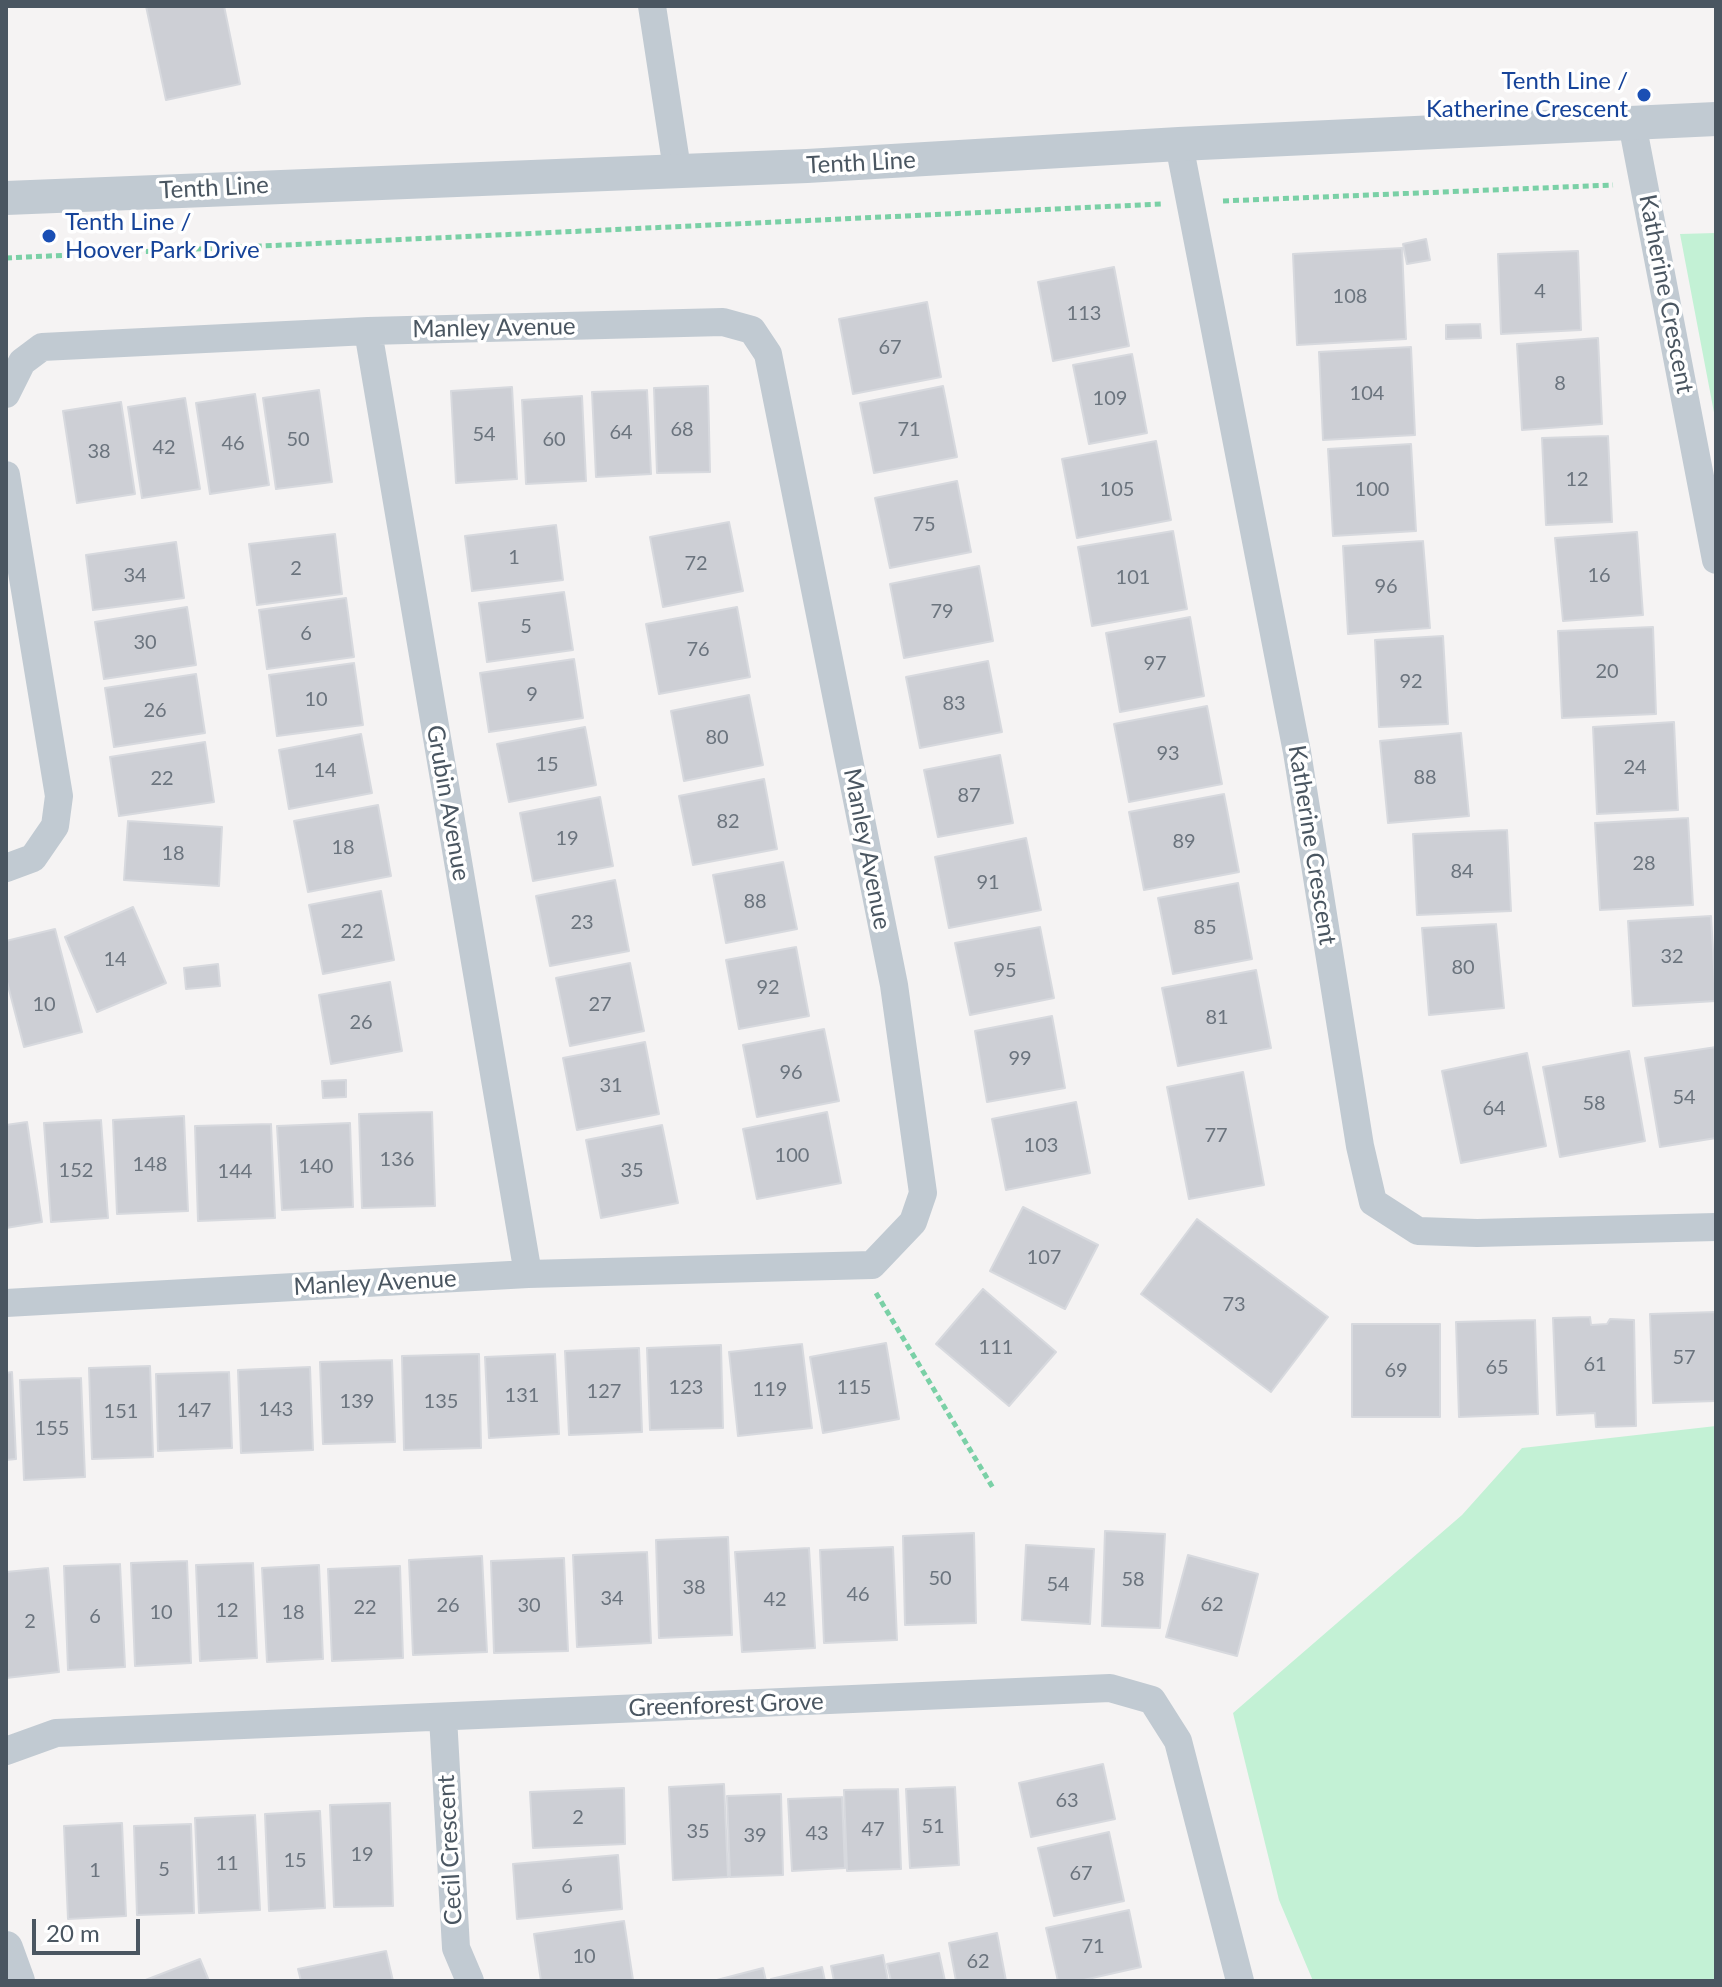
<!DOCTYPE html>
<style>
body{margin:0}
#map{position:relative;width:1722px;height:1987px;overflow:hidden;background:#f5f3f3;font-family:Lato,sans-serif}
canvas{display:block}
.frame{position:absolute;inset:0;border:8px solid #4a5661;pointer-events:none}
.scale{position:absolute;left:32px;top:1919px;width:108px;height:36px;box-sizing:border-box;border:4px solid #4a5661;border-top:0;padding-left:10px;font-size:24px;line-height:28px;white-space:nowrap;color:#4a5661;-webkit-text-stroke:6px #fff;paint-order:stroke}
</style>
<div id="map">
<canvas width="1722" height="1987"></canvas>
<div class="frame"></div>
<div class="scale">20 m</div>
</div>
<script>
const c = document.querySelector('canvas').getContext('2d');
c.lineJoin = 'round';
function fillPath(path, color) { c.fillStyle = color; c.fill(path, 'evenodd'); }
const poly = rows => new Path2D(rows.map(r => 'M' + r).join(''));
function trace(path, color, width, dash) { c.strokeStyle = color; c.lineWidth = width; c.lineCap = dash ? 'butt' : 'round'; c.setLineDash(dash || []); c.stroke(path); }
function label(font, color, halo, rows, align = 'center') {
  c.font = font + ' Lato,sans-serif'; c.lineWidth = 7; c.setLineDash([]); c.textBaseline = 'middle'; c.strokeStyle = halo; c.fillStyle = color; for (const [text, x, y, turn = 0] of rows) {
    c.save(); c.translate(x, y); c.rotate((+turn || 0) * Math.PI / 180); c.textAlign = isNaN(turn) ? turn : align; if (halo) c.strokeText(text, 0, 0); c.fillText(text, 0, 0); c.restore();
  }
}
const green = poly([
 [1716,233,1716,423,1680,234],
 [1716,1426,1716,1981,1313,1981,1279,1900,1233,1713,1462,1515,1522,1448]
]);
const building = poly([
 [146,6,224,6,240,84,166,100,146,6],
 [1426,239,1430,260,1407,264,1403,244,1426,239],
 [1402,248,1406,339,1297,345,1293,254,1402,248],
 [1578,251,1581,330,1501,334,1498,254,1578,251],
 [1114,267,1129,346,1053,361,1038,282,1114,267],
 [927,302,941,377,853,394,839,319,927,302],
 [1480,324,1481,338,1446,339,1446,325,1480,324],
 [1598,338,1602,424,1522,430,1517,344,1598,338],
 [1411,347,1415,435,1323,440,1319,352,1411,347],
 [1132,354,1147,433,1089,444,1073,365,1132,354],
 [708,386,710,472,657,473,654,388,708,386],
 [943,386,957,457,874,473,860,403,943,386],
 [512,387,517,479,456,483,451,391,512,387],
 [319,390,332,482,276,489,263,398,319,390],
 [647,390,651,474,596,477,592,392,647,390],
 [255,394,269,485,210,494,196,403,255,394],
 [582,396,586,481,526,484,522,400,582,396],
 [185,398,200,489,142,498,128,407,185,398],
 [121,402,135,494,77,503,63,411,121,402],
 [1608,436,1612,522,1546,525,1542,438,1608,436],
 [1156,441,1171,520,1077,538,1062,459,1156,441],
 [1411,444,1416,531,1333,536,1328,449,1411,444],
 [957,481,971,552,890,568,875,498,957,481],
 [729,522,743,591,663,607,650,537,729,522],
 [556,525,563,580,472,591,465,536,556,525],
 [1173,531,1187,609,1092,626,1078,547,1173,531],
 [1637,532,1643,615,1563,621,1555,538,1637,532],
 [335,534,342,594,257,605,249,544,335,534],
 [1423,541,1430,628,1348,634,1343,546,1423,541],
 [176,542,184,598,93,610,86,555,176,542],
 [979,566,993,641,904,658,890,584,979,566],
 [564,592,573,650,487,662,479,603,564,592],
 [346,598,354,657,267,669,259,610,346,598],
 [187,607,196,665,104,679,95,622,187,607],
 [737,607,750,677,659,694,646,624,737,607],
 [1190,617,1204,696,1120,712,1106,633,1190,617],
 [1653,627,1656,714,1562,718,1558,631,1653,627],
 [1443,636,1448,724,1379,727,1375,640,1443,636],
 [574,659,583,718,489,732,480,673,574,659],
 [988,661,1002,732,920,748,906,677,988,661],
 [354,663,363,725,277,736,269,675,354,663],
 [196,674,205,733,114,747,105,688,196,674],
 [749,695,763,765,684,781,671,711,749,695],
 [1207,706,1222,784,1129,802,1114,724,1207,706],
 [1674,722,1678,810,1597,814,1593,727,1674,722],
 [585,727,596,785,509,802,497,744,585,727],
 [1461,733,1469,816,1388,823,1380,741,1461,733],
 [361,734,372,793,289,809,279,750,361,734],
 [205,742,214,802,119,816,110,757,205,742],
 [1000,755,1013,823,938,837,924,770,1000,755],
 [764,779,777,849,693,865,679,796,764,779],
 [1224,794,1239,872,1144,890,1129,812,1224,794],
 [600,797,613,866,533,881,520,813,600,797],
 [378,805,391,876,308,892,294,821,378,805],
 [1688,818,1693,905,1600,910,1595,823,1688,818],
 [128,821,222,827,219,886,124,880,128,821],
 [1507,830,1511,911,1417,915,1413,834,1507,830],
 [1026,838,1041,910,949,928,935,857,1026,838],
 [783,862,797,929,726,943,713,875,783,862],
 [615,880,629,951,550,966,536,896,615,880],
 [1238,883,1252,959,1173,974,1158,898,1238,883],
 [381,891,394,960,323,974,309,905,381,891],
 [133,907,166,983,97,1012,65,937,133,907],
 [1711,916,1716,1001,1633,1006,1628,921,1711,916],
 [1496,924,1504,1008,1429,1015,1422,928,1496,924],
 [1040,927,1054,998,970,1015,955,943,1040,927],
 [55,929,82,1032,24,1047,6,978,6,941,55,929],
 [796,947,809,1016,739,1029,726,960,796,947],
 [630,963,644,1031,570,1046,556,978,630,963],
 [218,964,220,986,186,989,184,968,218,964],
 [1256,970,1271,1048,1178,1066,1162,988,1256,970],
 [390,982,402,1051,331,1064,319,995,390,982],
 [1052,1016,1065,1088,987,1102,975,1031,1052,1016],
 [824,1029,839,1101,757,1117,743,1045,824,1029],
 [645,1042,659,1114,577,1130,563,1058,645,1042],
 [1716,1047,1716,1138,1660,1147,1645,1058,1716,1047],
 [1629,1051,1645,1141,1560,1157,1543,1067,1629,1051],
 [1527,1053,1546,1146,1461,1163,1442,1071,1527,1053],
 [1243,1072,1264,1185,1189,1199,1167,1087,1243,1072],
 [346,1080,346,1097,323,1098,322,1081,346,1080],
 [1076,1102,1090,1173,1006,1190,992,1119,1076,1102],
 [432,1112,435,1206,362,1208,359,1114,432,1112],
 [827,1112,841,1183,757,1199,743,1129,827,1112],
 [184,1116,188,1211,117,1214,113,1120,184,1116],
 [101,1120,108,1218,51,1222,44,1123,101,1120],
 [27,1122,42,1222,6,1228,6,1125,27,1122],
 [350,1123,353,1207,282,1210,277,1126,350,1123],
 [271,1124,275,1218,198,1221,195,1126,271,1124],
 [662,1125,678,1203,601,1218,586,1140,662,1125],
 [1023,1207,1098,1245,1065,1309,990,1271,1023,1207],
 [1197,1219,1328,1317,1271,1392,1141,1294,1197,1219],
 [983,1289,1056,1352,1009,1406,936,1344,983,1289],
 [1716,1312,1716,1401,1653,1403,1650,1314,1716,1312],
 [1590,1317,1591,1325,1607,1324,1610,1319,1634,1320,1636,1426,1596,1427,1595,1413,1557,1415,1553,1318,1590,1317],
 [1535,1320,1538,1414,1459,1417,1456,1322,1535,1320],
 [1352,1324,1440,1324,1440,1417,1352,1417,1352,1324],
 [886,1343,899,1419,823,1433,810,1357,886,1343],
 [802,1344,812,1428,738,1436,729,1352,802,1344],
 [721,1345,723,1428,650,1430,647,1348,721,1345],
 [639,1348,642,1432,569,1435,565,1351,639,1348],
 [479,1354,481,1448,404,1450,402,1356,479,1354],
 [555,1354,559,1434,489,1438,485,1357,555,1354],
 [392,1360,395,1442,323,1444,320,1362,392,1360],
 [150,1366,153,1457,92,1459,89,1368,150,1366],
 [310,1367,313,1450,241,1453,238,1370,310,1367],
 [12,1372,16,1459,6,1460,6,1373,12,1372],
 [229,1372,232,1448,158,1451,156,1374,229,1372],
 [81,1378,85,1477,24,1480,20,1380,81,1378],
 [1105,1531,1165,1534,1160,1628,1102,1626,1105,1531],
 [974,1533,976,1623,905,1625,903,1536,974,1533],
 [728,1537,732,1635,659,1638,656,1540,728,1537],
 [1026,1545,1094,1549,1090,1624,1022,1620,1026,1545],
 [893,1547,897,1640,824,1643,820,1550,893,1547],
 [809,1548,815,1648,742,1652,735,1552,809,1548],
 [647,1552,651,1643,577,1647,573,1555,647,1552],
 [1188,1555,1258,1574,1237,1656,1166,1637,1188,1555],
 [482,1556,487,1652,413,1655,409,1560,482,1556],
 [564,1558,568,1651,494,1653,491,1561,564,1558],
 [187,1561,191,1663,135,1666,131,1563,187,1561],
 [253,1563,257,1658,200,1661,196,1565,253,1563],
 [120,1564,125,1667,68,1670,64,1566,120,1564],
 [319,1565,323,1659,267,1662,262,1568,319,1565],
 [400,1566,403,1658,332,1661,328,1569,400,1566],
 [48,1568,59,1672,6,1678,6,1572,48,1568],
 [1103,1764,1115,1819,1031,1837,1019,1783,1103,1764],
 [724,1784,728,1877,673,1880,669,1787,724,1784],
 [955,1787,959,1865,910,1868,906,1789,955,1787],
 [624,1788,625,1844,533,1848,530,1792,624,1788],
 [898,1789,901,1869,847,1871,844,1790,898,1789],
 [781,1794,783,1875,730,1877,727,1796,781,1794],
 [842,1797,845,1868,792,1871,788,1799,842,1797],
 [390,1803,393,1906,334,1907,330,1805,390,1803],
 [320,1811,325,1908,269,1911,265,1814,320,1811],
 [255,1815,260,1910,199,1913,195,1818,255,1815],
 [122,1823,126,1916,68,1919,64,1826,122,1823],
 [191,1824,194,1913,137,1915,134,1826,191,1824],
 [1109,1832,1124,1901,1054,1916,1038,1848,1109,1832],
 [618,1855,622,1909,517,1919,513,1864,618,1855],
 [1129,1910,1141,1967,1079,1981,1058,1981,1046,1928,1129,1910],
 [624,1921,633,1980,541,1981,534,1934,624,1921],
 [997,1933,1006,1981,956,1981,949,1943,997,1933],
 [386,1951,393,1981,301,1981,298,1969,386,1951],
 [939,1953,945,1981,891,1981,887,1964,939,1953],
 [883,1955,888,1981,834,1981,831,1966,883,1955],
 [200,1959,209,1981,143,1981,200,1959],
 [822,1967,825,1981,771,1981,771,1979,822,1967],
 [763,1968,766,1981,713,1981,763,1968]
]);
const path = poly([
 [1223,201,1613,185],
 [6,258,1161,204],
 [876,1293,993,1488]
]);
const minor = poly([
 [652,6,677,169],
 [1632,123,1716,560],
 [1179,144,1297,752,1360,1146,1373,1202,1418,1231,1477,1233,1716,1227],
 [368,331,528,1274],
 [6,394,22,362,42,347,368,331,723,322,752,330,768,354,894,985,923,1193,913,1222,872,1265,528,1274,6,1303],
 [6,475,59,796,55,826,33,858,6,868],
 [443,1717,456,1948,470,1981],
 [6,1751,56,1733,1110,1688,1152,1700,1178,1741,1240,1981]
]);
const tertiary = poly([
 [6,198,807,166,1179,144,1716,119],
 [6,1948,18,1981]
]);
const markers = [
 [1644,95,8,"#1a4fb4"],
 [49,236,8,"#1a4fb4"]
];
const numberNames = [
 ["4",1540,292],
 ["108",1350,297],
 ["113",1084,314],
 ["67",890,348],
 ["8",1560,384],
 ["104",1367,394],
 ["109",1110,399],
 ["68",682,430],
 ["71",909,430],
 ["64",621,433],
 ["54",484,435],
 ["50",298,440],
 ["60",554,440],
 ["46",233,444],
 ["42",164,448],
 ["38",99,452],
 ["12",1577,480],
 ["105",1117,490],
 ["100",1372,490],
 ["75",924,525],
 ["1",514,558],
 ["72",696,564],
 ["2",296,569],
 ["34",135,576],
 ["16",1599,576],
 ["101",1133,578],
 ["96",1386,587],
 ["79",942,612],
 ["5",526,627],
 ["6",306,634],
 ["30",145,643],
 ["76",698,650],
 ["97",1155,664],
 ["20",1607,672],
 ["92",1411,682],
 ["9",532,695],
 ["10",316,700],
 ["83",954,704],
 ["26",155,711],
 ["80",717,738],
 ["93",1168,754],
 ["15",547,765],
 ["24",1635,768],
 ["14",325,771],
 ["88",1425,778],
 ["22",162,779],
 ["87",969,796],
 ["82",728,822],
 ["19",567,839],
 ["89",1184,842],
 ["18",343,848],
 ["18",173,854],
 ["28",1644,864],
 ["84",1462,872],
 ["91",988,883],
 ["88",755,902],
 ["23",582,923],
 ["85",1205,928],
 ["22",352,932],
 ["32",1672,957],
 ["14",115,960],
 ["80",1463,968],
 ["95",1005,971],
 ["92",768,988],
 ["10",44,1005],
 ["27",600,1005],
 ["81",1217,1018],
 ["26",361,1023],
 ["99",1020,1059],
 ["96",791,1073],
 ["31",611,1086],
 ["54",1684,1098],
 ["58",1594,1104],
 ["64",1494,1109],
 ["77",1216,1136],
 ["103",1041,1146],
 ["100",792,1156],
 ["136",397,1160],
 ["148",150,1165],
 ["140",316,1167],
 ["152",76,1171],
 ["35",632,1171],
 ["144",235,1172],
 ["107",1044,1258],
 ["73",1234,1305],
 ["111",996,1348],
 ["57",1684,1358],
 ["61",1595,1365],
 ["65",1497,1368],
 ["69",1396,1371],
 ["123",686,1388],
 ["115",854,1388],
 ["119",770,1390],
 ["127",604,1392],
 ["131",522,1396],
 ["139",357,1402],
 ["135",441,1402],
 ["143",276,1410],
 ["147",194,1411],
 ["151",121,1412],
 ["155",52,1429],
 ["50",940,1579],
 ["58",1133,1580],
 ["54",1058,1585],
 ["38",694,1588],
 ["46",858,1595],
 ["34",612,1599],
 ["42",775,1600],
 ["62",1212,1605],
 ["26",448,1606],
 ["30",529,1606],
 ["22",365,1608],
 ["12",227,1611],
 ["10",161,1613],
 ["18",293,1613],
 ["6",95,1617],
 ["2",30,1622],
 ["63",1067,1801],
 ["2",578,1818],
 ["51",933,1827],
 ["47",873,1830],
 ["35",698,1832],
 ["43",817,1834],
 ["39",755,1836],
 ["19",362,1855],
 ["15",295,1861],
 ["11",227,1864],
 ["5",164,1870],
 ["1",95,1871],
 ["67",1081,1874],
 ["6",567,1887],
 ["71",1093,1947],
 ["10",584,1957],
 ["62",978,1962]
];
const transitNames = [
 ["Tenth Line /",1628,81],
 ["Katherine Crescent",1628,109],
 ["Tenth Line /",65,222,"left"],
 ["Hoover Park Drive",65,250,"left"]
];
const streetNames = [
 ["Tenth Line",861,163,-3],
 ["Tenth Line",214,188,-3],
 ["Katherine Crescent",1666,294,79],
 ["Manley Avenue",494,328,-1],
 ["Grubin Avenue",448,803,80],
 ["Katherine Crescent",1312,845,81],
 ["Manley Avenue",867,849,79],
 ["Manley Avenue",375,1283,-3],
 ["Greenforest Grove",726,1705,-2],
 ["Cecil Crescent",450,1850,-93]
];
fillPath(green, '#c3f1d5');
fillPath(building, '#cdcfd5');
trace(building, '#d7d9de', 2);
trace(path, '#7ad0a6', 5, [6, 4]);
trace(minor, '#c1cad2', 28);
trace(tertiary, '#c1cad2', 34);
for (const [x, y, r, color] of markers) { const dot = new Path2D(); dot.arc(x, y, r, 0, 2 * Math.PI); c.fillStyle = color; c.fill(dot); trace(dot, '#fff', 3); }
label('20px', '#6b747e', null, numberNames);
label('24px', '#164399', '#fff', transitNames, 'right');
label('24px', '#4a5661', '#fff', streetNames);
</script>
